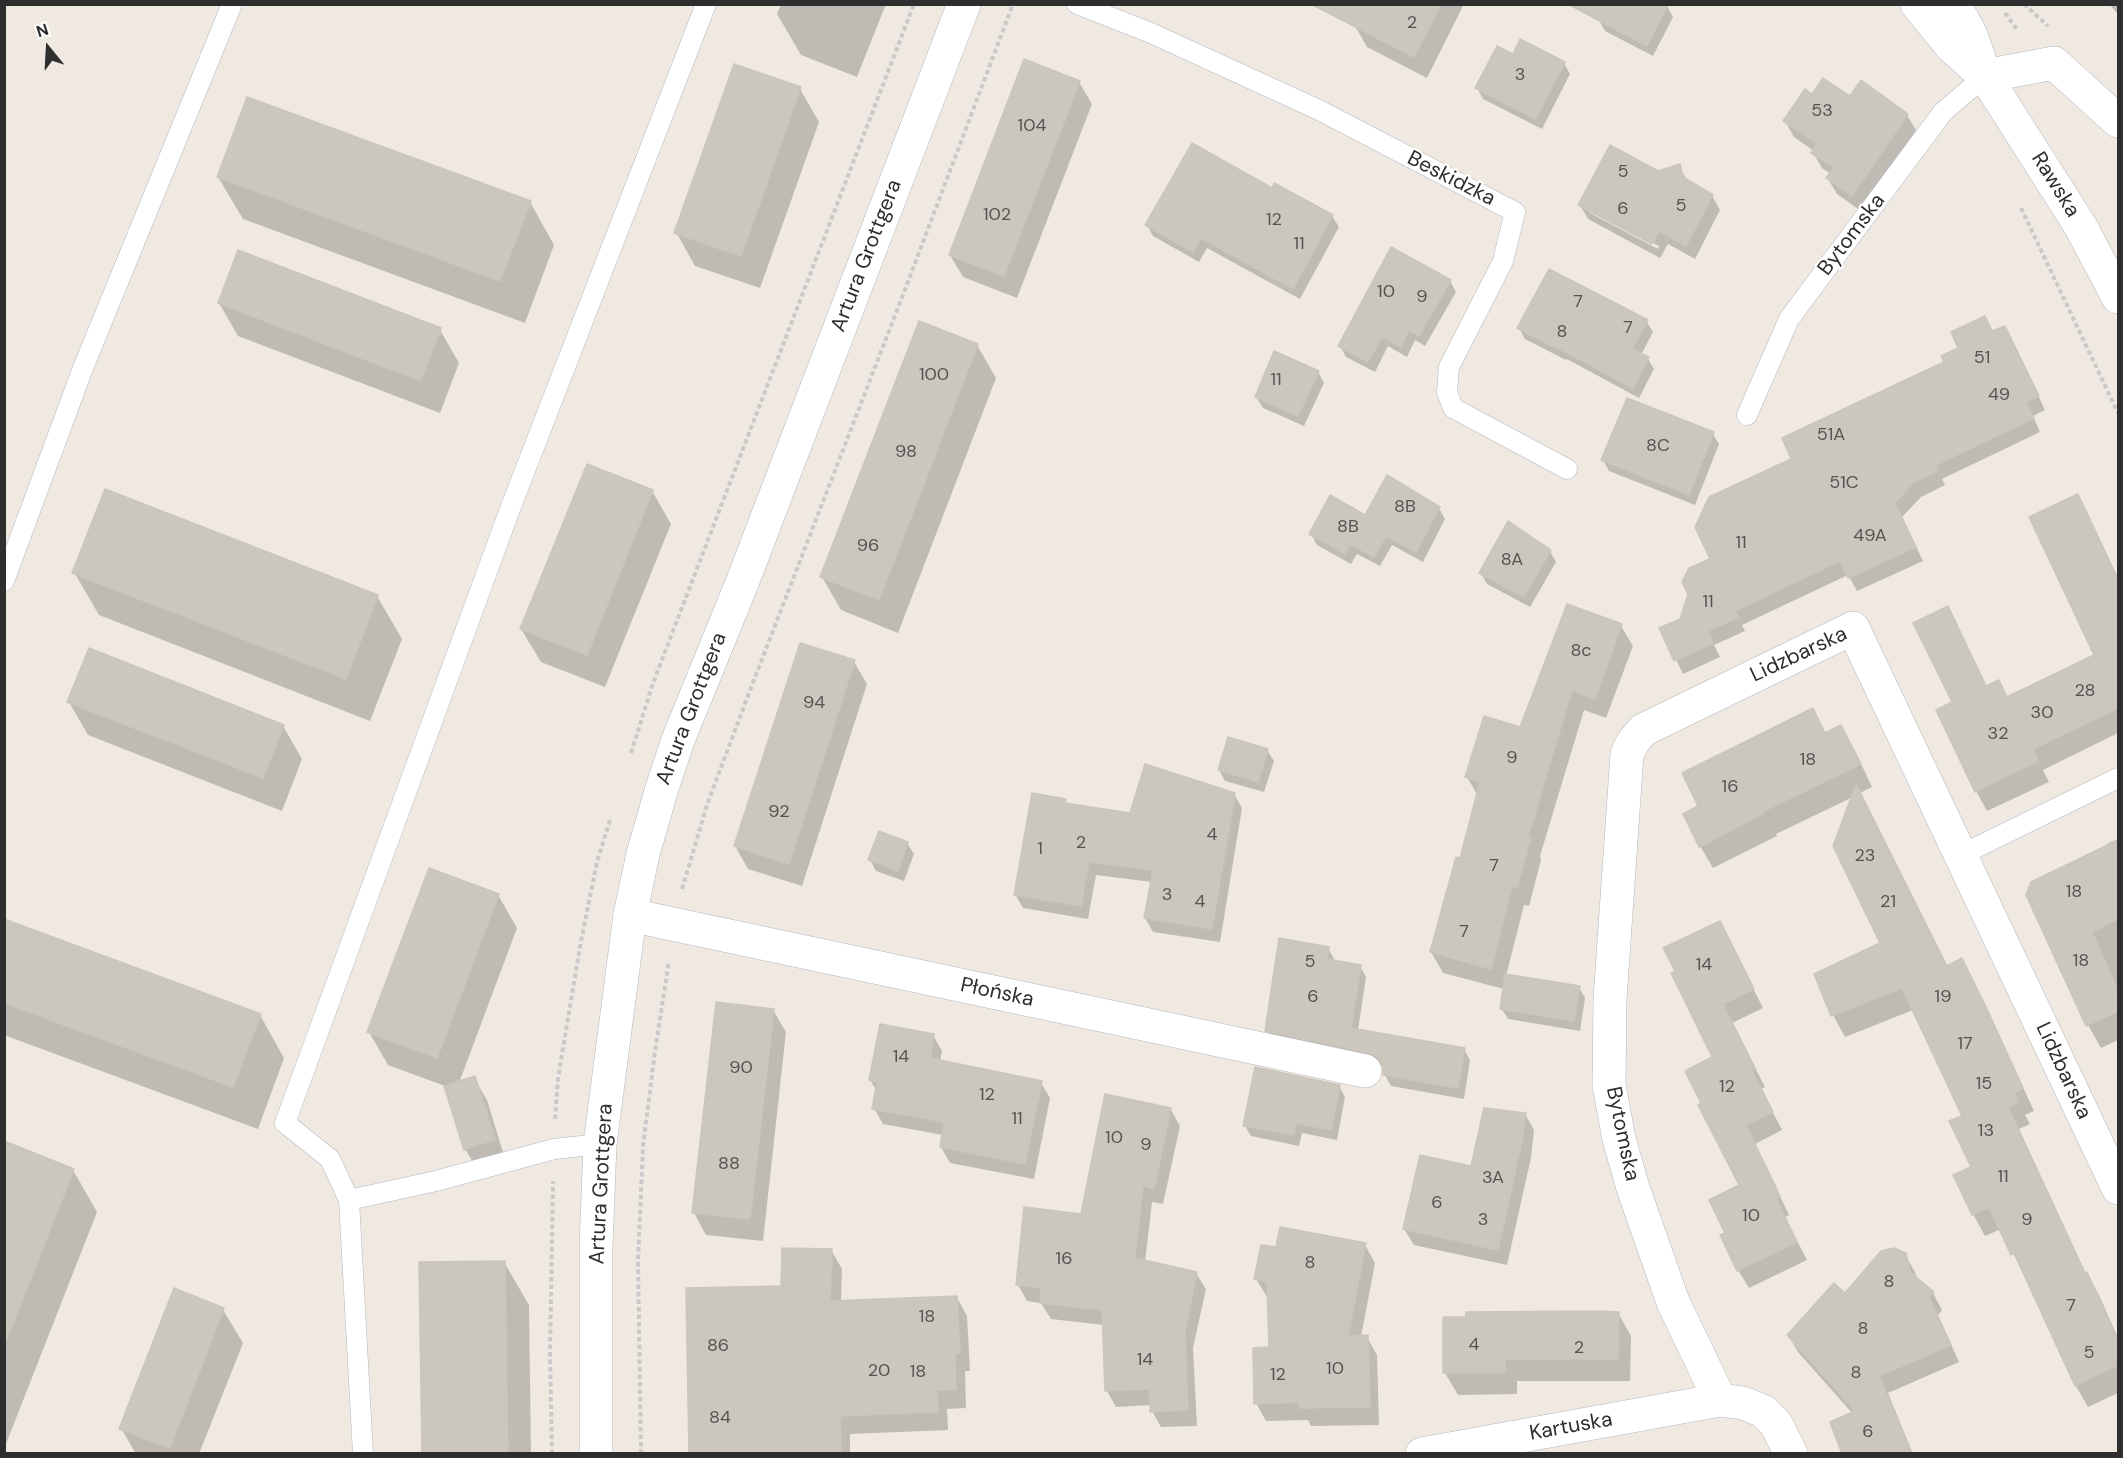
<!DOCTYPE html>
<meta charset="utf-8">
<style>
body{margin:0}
#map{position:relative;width:2123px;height:1458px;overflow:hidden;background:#efe9e1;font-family:"DM Sans",sans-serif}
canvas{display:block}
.frame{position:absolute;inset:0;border:6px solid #2e2e2e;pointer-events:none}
.north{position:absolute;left:18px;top:18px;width:60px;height:60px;-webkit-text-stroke:4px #fff;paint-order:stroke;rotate:342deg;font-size:16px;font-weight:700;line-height:24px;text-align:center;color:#2e2e2e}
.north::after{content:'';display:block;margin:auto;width:21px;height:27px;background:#2e2e2e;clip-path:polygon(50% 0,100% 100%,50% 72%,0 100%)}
</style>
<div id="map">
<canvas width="2123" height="1458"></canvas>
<div class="frame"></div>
<div class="north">N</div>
</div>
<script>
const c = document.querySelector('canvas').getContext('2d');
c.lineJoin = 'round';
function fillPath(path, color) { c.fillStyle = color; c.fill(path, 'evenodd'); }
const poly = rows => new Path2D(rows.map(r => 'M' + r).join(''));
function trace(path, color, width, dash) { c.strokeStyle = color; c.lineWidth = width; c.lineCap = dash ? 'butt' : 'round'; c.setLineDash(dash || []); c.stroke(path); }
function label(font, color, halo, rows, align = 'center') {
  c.font = font + ' "DM Sans",sans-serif'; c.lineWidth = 4.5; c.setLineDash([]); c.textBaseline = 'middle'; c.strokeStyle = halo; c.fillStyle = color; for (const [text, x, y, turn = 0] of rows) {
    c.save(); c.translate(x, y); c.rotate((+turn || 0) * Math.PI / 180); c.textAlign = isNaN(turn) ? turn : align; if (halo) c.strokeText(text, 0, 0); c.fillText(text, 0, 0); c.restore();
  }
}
const shadow = poly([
 [781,4,886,4,857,77,801,55,777,14],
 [1366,4,1464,4,1427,78,1367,47,1355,26],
 [1663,4,1667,6,1673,17,1653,56,1605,31,1599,20],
 [2109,4,2118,4,2118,14],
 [1513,56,1564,63,1570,74,1542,129,1483,99,1477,88],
 [1079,82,1092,104,1017,298,963,277,950,255],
 [800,89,819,122,760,288,695,266,676,232],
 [1813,96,1850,98,1907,115,1916,130,1861,211,1837,194,1828,179,1831,174,1822,168,1813,153,1814,151,1794,137,1785,121],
 [1679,166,1688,182,1712,196,1720,210,1695,259,1668,244,1660,258,1588,219,1580,205],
 [1590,209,1659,246,1658,249,1590,213],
 [218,177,530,202,554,245,525,323,243,219],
 [1272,190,1332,216,1339,227,1300,299,1207,248,1199,262,1153,236,1147,225],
 [1450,281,1456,292,1425,346,1415,340,1407,357,1388,346,1375,372,1346,357,1340,346],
 [219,303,440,330,459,363,440,413,238,336],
 [1646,321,1653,332,1641,355,1648,359,1654,369,1639,398,1567,359,1566,360,1525,339,1519,328],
 [2005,327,2045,410,2033,416,2040,432,1942,479,1945,485,1921,497,1902,517,1923,561,1857,591,1848,575,1742,625,1745,631,1714,645,1720,657,1683,674,1661,629,1681,620,1712,559,1793,459,1993,333],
 [977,345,996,378,898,633,841,610,822,577],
 [1318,372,1324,383,1304,426,1263,408,1256,397],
 [1713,434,1719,444,1695,505,1609,471,1603,460],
 [652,491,671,524,605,687,541,662,521,629],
 [2078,496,2118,578,2118,733,2043,770,2049,782,1987,811,1976,791,1954,703,1947,608,1987,687,1999,682,2008,699,2096,656],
 [1439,508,1445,519,1423,562,1392,545,1380,566,1357,554,1351,564,1317,545,1311,534,1366,517],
 [1550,551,1556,562,1530,607,1487,584,1481,573],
 [74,572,377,596,402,639,370,721,99,615],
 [1621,626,1633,646,1606,718,1584,710,1540,856,1541,860,1529,906,1524,905,1506,976,1579,987,1585,998,1580,1031,1508,1019,1501,1008,1504,989,1443,973,1431,952,1461,859,1478,796,1467,777,1521,729],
 [854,662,867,684,802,886,748,869,735,846],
 [69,702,283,726,302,759,282,811,88,735],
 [1812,710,1826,734,1841,727,1854,749,1872,787,1860,793,1947,967,1961,960,1974,982,2034,1111,2025,1115,2030,1124,2019,1129,2086,1274,2099,1295,2118,1338,2118,1393,2088,1407,2076,1386,2025,1276,2001,1229,1985,1236,1973,1214,1973,1168,1964,1116,1913,1010,1845,1037,1833,1015,1882,944,1853,797,1776,834,1777,836,1713,868,1700,846,1700,807],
 [1267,750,1274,761,1264,792,1225,781,1219,770],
 [1234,794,1242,808,1220,942,1153,932,1145,918,1152,882,1096,875,1088,919,1023,908,1015,894,1065,800,1068,805,1131,815],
 [2118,839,2118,1040,2101,1048,2088,1025,2028,895,2109,846,2108,843],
 [907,843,914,854,904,881,876,871,870,860],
 [498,895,517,928,459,1083,474,1078,487,1100,506,1162,478,1171,465,1149,445,1086,388,1065,369,1032],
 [4,920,260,1015,284,1058,258,1129,4,1035],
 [1720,923,1763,1008,1732,1023,1765,1087,1761,1089,1782,1130,1755,1144,1789,1215,1785,1217,1807,1260,1749,1288,1738,1270,1727,1234,1741,1186,1703,1104,1714,1058],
 [1328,948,1334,959,1334,961,1360,966,1366,977,1358,1030,1464,1049,1470,1060,1464,1099,1391,1086,1385,1075,1384,1067,1376,1063,1273,1041,1266,1030],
 [773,1010,786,1032,763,1241,706,1235,694,1213],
 [933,1035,942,1051,940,1062,1041,1083,1050,1098,1034,1179,950,1163,941,1147,943,1135,883,1124,874,1108,877,1091,870,1080],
 [1339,1086,1345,1097,1337,1140,1302,1133,1299,1146,1251,1136,1245,1126],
 [1171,1110,1180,1126,1163,1204,1152,1202,1145,1262,1196,1273,1206,1289,1193,1348,1197,1426,1161,1427,1152,1411,1152,1405,1116,1407,1107,1391,1104,1325,1051,1319,1041,1303,1027,1301,1018,1285,1082,1215],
 [1525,1114,1534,1130,1531,1158,1507,1265,1414,1245,1404,1229,1472,1168],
 [4,1143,73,1170,97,1212,4,1449],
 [1365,1245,1375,1263,1361,1337,1367,1337,1377,1355,1379,1425,1311,1426,1308,1420,1266,1421,1256,1403,1271,1349,1269,1298,1267,1297,1256,1279,1277,1249],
 [831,1250,842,1269,841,1303,957,1298,967,1316,970,1371,965,1371,966,1408,947,1409,948,1430,850,1434,850,1454,690,1454,782,1288],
 [1905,1255,1915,1272,1917,1279,1933,1293,1942,1310,1938,1315,1959,1362,1888,1393,1913,1454,1856,1454,1853,1414,1798,1352,1789,1336],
 [504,1262,529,1305,531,1454,423,1454],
 [175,1290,223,1310,243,1343,199,1454,136,1454,121,1428],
 [1618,1313,1631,1336,1630,1381,1517,1381,1517,1394,1458,1395,1445,1373]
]);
const building = poly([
 [1311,4,1441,4,1414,57,1311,4],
 [1568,4,1668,4,1647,46,1568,4],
 [1520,39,1565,62,1536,119,1475,88,1497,46,1513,54,1520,39],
 [1024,59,1080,81,1004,276,949,255,1024,59],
 [734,64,801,87,741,256,674,233,734,64],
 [1823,78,1850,96,1861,80,1908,114,1852,196,1826,178,1834,167,1811,153,1817,144,1783,121,1805,89,1812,94,1823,78],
 [247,97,531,201,500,281,217,177,247,97],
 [1192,143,1272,188,1274,183,1333,215,1293,289,1201,238,1193,252,1145,225,1192,143],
 [1610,145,1658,171,1680,164,1683,177,1713,195,1686,246,1659,231,1652,244,1578,205,1610,145],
 [1391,247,1451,280,1419,336,1409,330,1401,347,1382,337,1368,362,1338,346,1391,247],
 [238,250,441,328,421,381,218,303,238,250],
 [1549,269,1648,320,1632,349,1649,357,1633,388,1560,349,1560,350,1517,328,1549,269],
 [1985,316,1992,331,2005,326,2039,396,2026,402,2034,418,1936,465,1938,471,1913,483,1895,503,1916,547,1848,578,1840,561,1735,611,1739,617,1708,631,1713,643,1674,661,1659,628,1680,619,1688,594,1682,582,1689,568,1710,559,1695,527,1709,497,1791,459,1782,438,1944,362,1941,356,1958,348,1951,332,1985,316],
 [919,321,978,344,879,600,820,577,919,321],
 [1274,351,1319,371,1298,416,1255,397,1274,351],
 [1627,398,1714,432,1689,495,1601,460,1627,398],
 [587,464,653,490,587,655,520,629,587,464],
 [1387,475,1440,507,1416,552,1386,536,1374,557,1350,544,1345,554,1309,534,1330,495,1365,515,1387,475],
 [105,489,378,595,346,679,72,573,105,489],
 [2078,494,2118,579,2118,708,2033,749,2038,761,1975,792,1936,710,1952,702,1913,623,1948,606,1986,686,1999,680,2007,697,2094,655,2029,517,2078,494],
 [1508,521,1551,550,1524,597,1479,573,1508,521],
 [1567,604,1622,624,1595,699,1572,690,1528,837,1531,838,1517,887,1512,886,1491,969,1430,952,1456,857,1460,858,1480,782,1465,777,1484,716,1520,727,1567,604],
 [800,643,855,660,789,864,734,846,800,643],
 [89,648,284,725,263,778,67,702,89,648],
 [1813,708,1825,733,1841,725,1861,764,1764,811,1765,813,1699,847,1683,814,1698,806,1682,773,1813,708],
 [1228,737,1268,749,1258,782,1218,770,1228,737],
 [1145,764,1235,793,1212,929,1144,918,1153,870,1089,862,1081,906,1014,895,1032,793,1066,799,1065,803,1130,813,1145,764],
 [1856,784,1947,966,1962,958,1986,1007,2023,1088,2014,1093,2018,1102,2008,1107,2085,1273,2087,1272,2118,1340,2118,1365,2075,1386,2014,1253,2011,1255,1989,1207,1972,1215,1953,1175,1971,1167,1949,1121,1962,1116,1902,988,1831,1016,1814,974,1880,943,1833,846,1856,784],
 [879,831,908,842,898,871,868,860,879,831],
 [2118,840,2118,919,2092,932,2118,990,2118,1011,2086,1026,2026,895,2031,882,2118,840],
 [429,868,499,894,437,1058,367,1032,429,868],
 [4,919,261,1014,233,1087,4,1003,4,919],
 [1720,921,1754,989,1723,1004,1755,1068,1752,1070,1773,1112,1746,1125,1780,1196,1776,1198,1797,1242,1737,1271,1720,1235,1725,1233,1709,1200,1739,1185,1698,1105,1701,1103,1685,1071,1712,1057,1671,973,1675,971,1663,948,1720,921],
 [1279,938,1329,947,1327,959,1361,965,1351,1028,1465,1048,1458,1088,1383,1075,1383,1065,1377,1057,1369,1053,1265,1031,1279,938],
 [1505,974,1580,986,1574,1021,1500,1009,1505,974],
 [716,1002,774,1009,750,1219,692,1213,716,1002],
 [880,1024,934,1034,930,1058,1042,1081,1025,1164,940,1147,944,1122,872,1109,877,1082,869,1080,880,1024],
 [1255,1067,1340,1085,1331,1130,1296,1123,1294,1135,1243,1126,1255,1067],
 [475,1076,495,1139,464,1150,444,1086,475,1076],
 [1105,1094,1171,1108,1154,1189,1143,1186,1135,1258,1197,1272,1185,1331,1188,1410,1150,1412,1150,1389,1105,1391,1102,1310,1040,1303,1041,1288,1016,1285,1024,1207,1081,1214,1105,1094],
 [1484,1108,1526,1113,1522,1141,1498,1250,1403,1229,1420,1155,1471,1166,1484,1108],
 [4,1141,74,1169,7,1339,4,1339,4,1141],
 [1280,1227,1366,1243,1348,1336,1368,1335,1370,1407,1299,1408,1299,1402,1254,1404,1253,1348,1269,1347,1267,1282,1254,1279,1261,1245,1276,1247,1280,1227],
 [782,1248,832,1249,830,1301,957,1296,960,1353,955,1353,956,1390,937,1390,938,1412,840,1416,841,1454,689,1454,686,1288,781,1286,782,1248],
 [1894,1248,1906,1253,1910,1272,1934,1292,1929,1297,1951,1345,1879,1376,1912,1454,1842,1454,1830,1422,1855,1411,1787,1335,1834,1283,1845,1293,1881,1251,1894,1248],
 [505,1261,508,1454,422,1454,419,1262,505,1261],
 [174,1288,224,1308,170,1448,119,1429,174,1288],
 [1600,1311,1619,1312,1618,1359,1505,1359,1505,1373,1443,1373,1443,1317,1466,1317,1466,1312,1600,1311]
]);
const path = poly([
 [2024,4,2048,26],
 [2005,13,2018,31],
 [2021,208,2118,413],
 [631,753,653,683,914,4],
 [682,889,707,805,752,685,906,287,1013,4],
 [555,1119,558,1078,581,941,597,862,611,817],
 [552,1454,550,1354,553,1181],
 [641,1454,638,1261,643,1146,655,1051,669,961]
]);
const lane = poly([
 [1077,4,1151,33,1319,110,1515,212,1503,261,1449,367,1447,392,1453,408,1567,469],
 [1747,415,1789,319,1943,112,1985,76],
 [4,581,83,368,232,4],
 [1961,855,2118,778],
 [349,1200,436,1181,554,1149,600,1144],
 [363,1454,349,1200,330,1159,285,1123,510,509,706,4]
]);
const street = poly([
 [1985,76,2054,63,2118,121],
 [630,915,1365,1071],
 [1422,1454,1720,1400],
 [1791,1454,1776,1424,1763,1411,1743,1403,1720,1400,1673,1302,1633,1188,1619,1139,1609,1085,1610,999,1627,754,1633,742,1643,730,1853,628,2118,1188]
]);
const secondary = poly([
 [1917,4,1952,47,1981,73],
 [1954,4,1971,35,1985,76,2081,227,2118,297],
 [596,1454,596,1246,600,1144,630,915,643,854,662,788,678,740,742,583,964,4]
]);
const numberNames = [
 ["2",1412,23],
 ["3",1520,75],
 ["53",1822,111],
 ["104",1032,126],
 ["5",1623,172],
 ["5",1681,206],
 ["6",1623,209],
 ["102",997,215],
 ["12",1274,220],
 ["11",1299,244],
 ["10",1386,292],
 ["9",1422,297],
 ["7",1578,302],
 ["7",1628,328],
 ["8",1562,332],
 ["51",1982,358],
 ["100",934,375],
 ["11",1276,380],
 ["49",1999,395],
 ["51A",1831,435],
 ["8C",1658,446],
 ["98",906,452],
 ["51C",1844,483],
 ["8B",1405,507],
 ["8B",1348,527],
 ["49A",1870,536],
 ["11",1741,543],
 ["96",868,546],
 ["8A",1512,560],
 ["11",1708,602],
 ["8c",1581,651],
 ["28",2085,691],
 ["94",814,703],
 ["30",2042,713],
 ["32",1998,734],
 ["9",1512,758],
 ["18",1808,760],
 ["16",1730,787],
 ["92",779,812],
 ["4",1212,835],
 ["2",1081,843],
 ["1",1040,849],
 ["23",1865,856],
 ["7",1494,866],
 ["18",2074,892],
 ["3",1167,895],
 ["4",1200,902],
 ["21",1888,902],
 ["7",1464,932],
 ["18",2081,961],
 ["5",1310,962],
 ["14",1704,965],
 ["6",1313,997],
 ["19",1943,997],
 ["17",1965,1044],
 ["14",901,1057],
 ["90",741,1068],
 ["15",1984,1084],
 ["12",1727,1087],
 ["12",987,1095],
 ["11",1017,1119],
 ["13",1986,1131],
 ["10",1114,1138],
 ["9",1146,1145],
 ["88",729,1164],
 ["11",2003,1177],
 ["3A",1493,1178],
 ["6",1437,1203],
 ["10",1751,1216],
 ["3",1483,1220],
 ["9",2027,1220],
 ["16",1064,1259],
 ["8",1310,1263],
 ["8",1889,1282],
 ["7",2071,1306],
 ["18",927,1317],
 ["8",1863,1329],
 ["4",1474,1345],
 ["86",718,1346],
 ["2",1579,1348],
 ["5",2089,1353],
 ["14",1145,1360],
 ["10",1335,1369],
 ["20",879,1371],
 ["18",918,1372],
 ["8",1856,1373],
 ["12",1278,1375],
 ["84",720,1418],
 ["6",1868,1432]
];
const streetNames = [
 ["Beskidzka",1451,179,27],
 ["Rawska",2055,185,58],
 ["Bytomska",1852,235,-53],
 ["Artura Grottgera",867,256,-69],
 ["Lidzbarska",1799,655,-25],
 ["Artura Grottgera",692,709,-69],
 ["Płońska",997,993,12],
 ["Lidzbarska",2063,1071,65],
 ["Bytomska",1622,1134,78],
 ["Artura Grottgera",602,1184,-87],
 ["Kartuska",1571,1427,-10]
];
fillPath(shadow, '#0003');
fillPath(building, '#cbc7bf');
trace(building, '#cbc5ba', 1.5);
trace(lane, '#b4b7c1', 21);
trace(street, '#b4b7c1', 34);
trace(secondary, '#b4b7c1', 34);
trace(path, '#c9c9c9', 4, [4.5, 3]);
trace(lane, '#fff', 20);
trace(street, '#fff', 33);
trace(secondary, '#fff', 33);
label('18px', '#555452', null, numberNames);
label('21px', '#2e2e2e', '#fff', streetNames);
</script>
